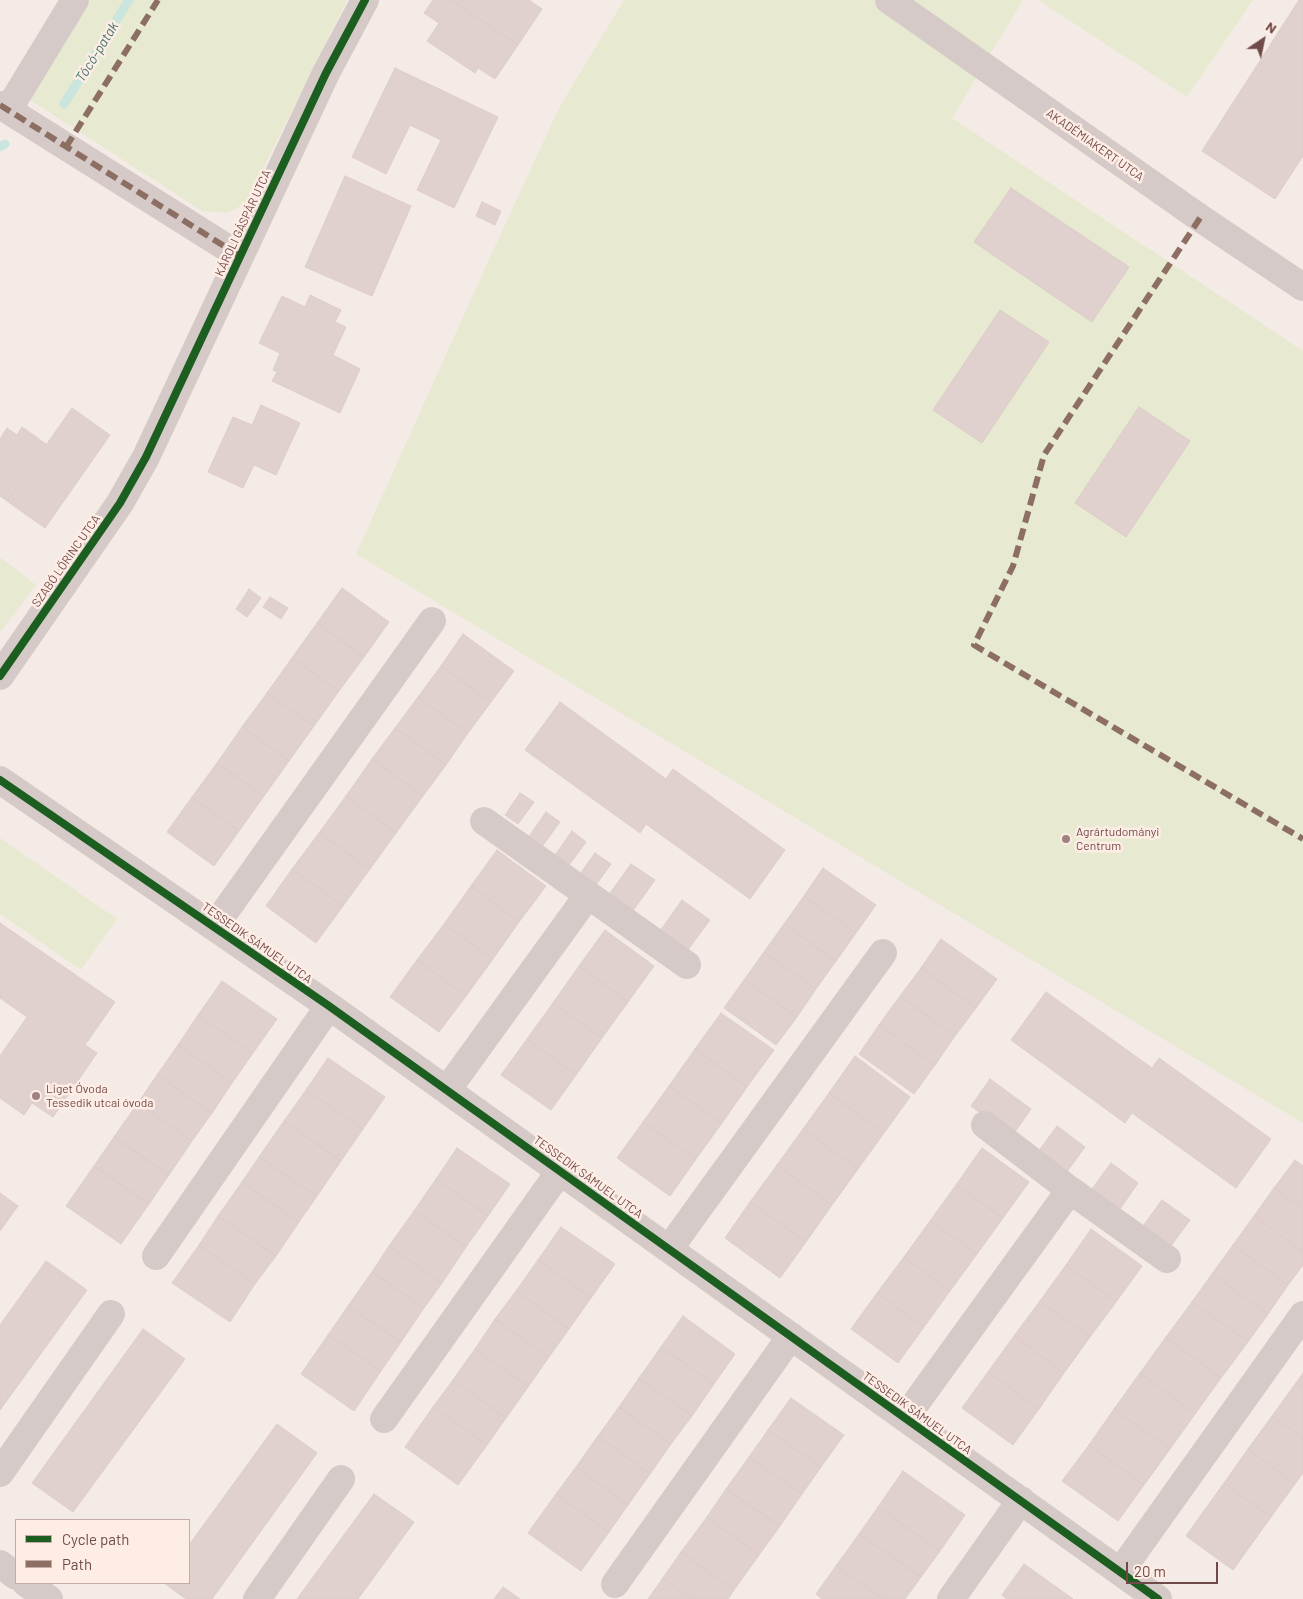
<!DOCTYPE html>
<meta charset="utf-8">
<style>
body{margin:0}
#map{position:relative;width:1303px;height:1599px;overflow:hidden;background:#f5ebe6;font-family:Barlow,sans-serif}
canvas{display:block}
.legend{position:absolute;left:15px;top:1519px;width:175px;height:65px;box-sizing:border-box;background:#feede5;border:1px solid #c5aca7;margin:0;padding:6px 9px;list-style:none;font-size:15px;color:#704a49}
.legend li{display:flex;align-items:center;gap:10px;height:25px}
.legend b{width:25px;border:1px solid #c5aca7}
.north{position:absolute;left:1238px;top:15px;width:50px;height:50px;-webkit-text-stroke:4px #feede5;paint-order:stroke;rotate:34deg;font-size:14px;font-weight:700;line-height:20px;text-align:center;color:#704a49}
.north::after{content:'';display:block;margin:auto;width:18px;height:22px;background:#704a49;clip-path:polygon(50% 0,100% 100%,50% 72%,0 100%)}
.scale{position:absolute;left:1126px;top:1562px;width:92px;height:22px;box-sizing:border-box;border:2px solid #704a49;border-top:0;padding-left:6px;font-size:15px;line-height:18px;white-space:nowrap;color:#704a49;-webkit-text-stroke:4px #feede5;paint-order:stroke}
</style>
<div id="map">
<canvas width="1303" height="1599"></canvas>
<ul class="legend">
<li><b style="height:6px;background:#1b5e20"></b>Cycle path</li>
<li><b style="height:6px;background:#8d6e63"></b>Path</li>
</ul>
<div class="north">N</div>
<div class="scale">20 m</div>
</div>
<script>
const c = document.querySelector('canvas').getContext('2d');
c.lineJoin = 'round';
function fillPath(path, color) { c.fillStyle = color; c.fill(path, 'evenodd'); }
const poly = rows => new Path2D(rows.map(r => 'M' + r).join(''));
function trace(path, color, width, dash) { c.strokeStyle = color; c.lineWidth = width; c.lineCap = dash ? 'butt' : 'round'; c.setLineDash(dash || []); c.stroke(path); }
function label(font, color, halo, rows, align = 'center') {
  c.font = font + ' Barlow,sans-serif'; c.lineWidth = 5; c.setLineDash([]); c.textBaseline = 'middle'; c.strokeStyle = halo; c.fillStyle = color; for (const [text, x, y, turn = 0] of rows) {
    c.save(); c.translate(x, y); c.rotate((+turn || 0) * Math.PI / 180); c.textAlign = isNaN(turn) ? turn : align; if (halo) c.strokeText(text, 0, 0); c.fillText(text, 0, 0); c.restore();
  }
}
const green = poly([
 [59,0,347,0,246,203,228,213,202,211,7,85],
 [624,0,1023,0,952,118,1303,351,1303,1123,356,554,491,255,559,108],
 [1038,0,1253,0,1187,97],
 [0,557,36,585,0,632],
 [0,838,117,919,81,970,0,914]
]);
const stream = poly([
 [64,104,129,0],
 [0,147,5,144]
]);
const building = poly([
 [433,0,451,0,518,45,495,79,478,68,475,73,427,41,439,23,424,13,433,0],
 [451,0,529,0,542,9,518,45,451,0],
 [1299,0,1303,0,1303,156,1275,199,1202,151,1299,0],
 [395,68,498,117,454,208,417,190,441,140,410,125,386,174,352,157,395,68],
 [345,176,411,206,372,296,305,267,345,176],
 [1011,188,1129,267,1092,322,974,242,1011,188],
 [482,202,501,211,495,225,476,216,482,202],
 [310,295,341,310,335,322,346,327,333,355,360,369,340,413,272,381,277,372,273,370,280,353,259,343,282,296,305,307,310,295],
 [1000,310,1049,342,982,443,933,410,1000,310],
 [261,405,300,423,276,475,254,465,243,488,208,472,233,417,252,425,261,405],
 [1139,407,1190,441,1126,537,1075,503,1139,407],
 [72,408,110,435,45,528,7,501,72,408],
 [22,427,46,444,7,501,0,496,0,439,7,428,17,435,22,427],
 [342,588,389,622,364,657,317,623,342,588],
 [249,589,261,598,247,617,236,609,249,589],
 [270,597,288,608,281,619,263,607,270,597],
 [317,623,364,657,339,691,292,658,317,623],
 [463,634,514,671,491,702,441,666,463,634],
 [292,658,339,691,314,726,267,693,292,658],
 [441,666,491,702,468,733,418,697,441,666],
 [267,693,314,726,289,761,242,727,267,693],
 [418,697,468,733,446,765,395,728,418,697],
 [560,702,666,779,673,769,785,850,750,899,646,824,640,833,525,750,560,702],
 [242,727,289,761,264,796,217,763,242,727],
 [395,728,446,765,423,796,372,759,395,728],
 [372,759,423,796,396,833,346,796,372,759],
 [217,763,264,796,239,831,192,797,217,763],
 [520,793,534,802,518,824,505,815,520,793],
 [346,796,396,833,370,869,319,833,346,796],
 [192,797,239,831,214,866,167,832,192,797],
 [546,812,560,822,541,848,528,838,546,812],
 [572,831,586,842,569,865,555,855,572,831],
 [319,833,370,869,343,906,292,869,319,833],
 [497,850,546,886,519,922,471,886,497,850],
 [595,853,611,864,596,885,580,874,595,853],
 [631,864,655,880,632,912,608,896,631,864],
 [823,868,876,905,856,933,804,896,823,868],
 [292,869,343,906,316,943,266,906,292,869],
 [471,886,519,922,493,959,444,924,471,886],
 [804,896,856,933,836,961,784,924,804,896],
 [682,900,710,920,687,951,660,931,682,900],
 [0,923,115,1002,85,1045,97,1053,53,1117,32,1103,24,1115,0,1098,0,1056,27,1017,0,998,0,923],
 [444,924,493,959,466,996,417,960,444,924],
 [784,924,836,961,816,989,764,952,784,924],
 [605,930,654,966,628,1002,579,966,605,930],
 [941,939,997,979,976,1008,921,968,941,939],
 [764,952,816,989,797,1017,744,980,764,952],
 [417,960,466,996,439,1032,390,997,417,960],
 [579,966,628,1002,602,1038,553,1003,579,966],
 [921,968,976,1008,955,1036,900,996,921,968],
 [744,980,797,1017,776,1045,724,1008,744,980],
 [222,981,277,1019,253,1053,198,1015,222,981],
 [1046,992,1152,1068,1159,1058,1271,1139,1236,1188,1132,1113,1125,1123,1011,1040,1046,992],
 [900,996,955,1036,935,1065,879,1025,900,996],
 [553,1003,602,1038,576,1075,527,1039,553,1003],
 [721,1013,774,1050,747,1087,695,1049,721,1013],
 [198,1015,253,1053,232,1083,178,1045,198,1015],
 [879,1025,935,1065,914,1094,859,1054,879,1025],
 [527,1039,576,1075,551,1110,501,1075,527,1039],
 [178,1045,232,1083,212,1113,157,1075,178,1045],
 [695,1049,747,1087,722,1123,669,1086,695,1049],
 [855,1056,910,1097,884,1133,829,1093,855,1056],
 [328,1058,385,1097,363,1129,306,1090,328,1058],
 [157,1075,212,1113,192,1141,138,1103,157,1075],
 [990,1079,1031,1109,1012,1136,971,1106,990,1079],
 [669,1086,722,1123,696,1159,643,1122,669,1086],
 [306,1090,363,1129,341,1161,284,1121,306,1090],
 [829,1093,884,1133,858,1169,803,1129,829,1093],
 [138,1103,192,1141,169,1175,114,1137,138,1103],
 [284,1121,341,1161,317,1196,259,1157,284,1121],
 [643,1122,696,1159,670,1196,617,1158,643,1122],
 [1057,1126,1085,1147,1066,1173,1038,1152,1057,1126],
 [803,1129,858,1169,832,1205,777,1165,803,1129],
 [114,1137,169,1175,149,1204,94,1166,114,1137],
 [457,1148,510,1184,488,1216,436,1179,457,1148],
 [982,1148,1029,1182,1003,1218,956,1185,982,1148],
 [259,1157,317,1196,299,1222,242,1182,259,1157],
 [1295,1160,1303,1166,1303,1209,1274,1188,1295,1160],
 [1111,1163,1138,1183,1120,1209,1092,1189,1111,1163],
 [777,1165,832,1205,806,1242,750,1202,777,1165],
 [94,1166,149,1204,121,1244,66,1206,94,1166],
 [436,1179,488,1216,466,1247,414,1211,436,1179],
 [242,1182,299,1222,276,1256,218,1216,242,1182],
 [956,1185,1003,1218,977,1254,930,1221,956,1185],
 [1274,1188,1303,1209,1303,1252,1254,1216,1274,1188],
 [0,1193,18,1206,0,1231,0,1193],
 [1162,1200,1190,1220,1171,1246,1143,1226,1162,1200],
 [750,1202,806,1242,780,1278,725,1238,750,1202],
 [414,1211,466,1247,442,1283,389,1246,414,1211],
 [218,1216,276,1256,255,1284,199,1245,218,1216],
 [1254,1216,1303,1252,1303,1265,1288,1285,1233,1245,1254,1216],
 [930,1221,977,1254,950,1291,904,1257,930,1221],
 [561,1227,615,1264,591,1298,538,1260,561,1227],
 [1091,1229,1142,1266,1116,1302,1066,1265,1091,1229],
 [199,1245,255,1284,230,1322,172,1283,199,1245],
 [1233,1245,1288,1285,1268,1314,1212,1274,1233,1245],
 [389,1246,442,1283,424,1308,372,1272,389,1246],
 [904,1257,950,1291,924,1327,877,1293,904,1257],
 [538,1260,591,1298,569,1329,516,1291,538,1260],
 [46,1261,87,1290,0,1410,0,1325,46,1261],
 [1066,1265,1116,1302,1090,1337,1040,1301,1066,1265],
 [372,1272,424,1308,401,1342,348,1306,372,1272],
 [1212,1274,1268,1314,1248,1342,1192,1302,1212,1274],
 [516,1291,569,1329,549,1357,495,1319,516,1291],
 [877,1293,924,1327,898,1363,851,1329,877,1293],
 [1040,1301,1090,1337,1064,1373,1014,1336,1040,1301],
 [1192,1302,1248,1342,1221,1378,1166,1337,1192,1302],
 [348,1306,401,1342,381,1371,328,1335,348,1306],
 [683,1316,735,1354,714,1384,661,1347,683,1316],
 [495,1319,549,1357,528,1387,475,1349,495,1319],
 [143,1329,185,1359,73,1512,32,1483,143,1329],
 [328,1335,381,1371,354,1411,301,1374,328,1335],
 [1014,1336,1064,1373,1039,1409,988,1372,1014,1336],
 [1166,1337,1221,1378,1195,1414,1140,1373,1166,1337],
 [661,1347,714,1384,692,1416,639,1378,661,1347],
 [475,1349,528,1387,506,1418,453,1380,475,1349],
 [988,1372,1039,1409,1013,1445,962,1408,988,1372],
 [1140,1373,1195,1414,1170,1449,1114,1409,1140,1373],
 [1303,1373,1303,1387,1296,1383,1303,1373],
 [639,1378,692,1416,671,1444,619,1407,639,1378],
 [453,1380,506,1418,487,1445,433,1407,453,1380],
 [1296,1383,1303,1387,1303,1438,1272,1416,1296,1383],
 [791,1398,844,1435,821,1467,768,1430,791,1398],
 [433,1407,487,1445,458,1485,405,1447,433,1407],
 [619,1407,671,1444,650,1474,598,1436,619,1407],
 [1114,1409,1170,1449,1144,1485,1089,1445,1114,1409],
 [1272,1416,1303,1438,1303,1473,1295,1484,1248,1449,1272,1416],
 [277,1424,317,1453,212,1599,186,1599,164,1583,189,1583,189,1545,277,1424],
 [768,1430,821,1467,802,1494,749,1457,768,1430],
 [598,1436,650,1474,628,1505,576,1467,598,1436],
 [1089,1445,1144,1485,1118,1521,1062,1481,1089,1445],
 [1248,1449,1295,1484,1271,1517,1224,1483,1248,1449],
 [749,1457,802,1494,780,1526,726,1489,749,1457],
 [576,1467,628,1505,609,1532,556,1494,576,1467],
 [903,1471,965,1515,940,1551,878,1507,903,1471],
 [1224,1483,1271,1517,1233,1570,1186,1536,1224,1483],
 [726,1489,780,1526,759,1555,707,1517,726,1489],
 [374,1494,414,1522,358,1599,297,1599,374,1494],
 [556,1494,609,1532,581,1571,528,1533,556,1494],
 [878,1507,940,1551,921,1577,859,1534,878,1507],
 [707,1517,759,1555,734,1590,681,1552,707,1517],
 [859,1534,921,1577,905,1599,883,1599,836,1566,859,1534],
 [681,1552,734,1590,728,1599,692,1599,663,1578,681,1552],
 [1024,1564,1073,1599,1007,1599,1002,1595,1024,1564],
 [836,1566,883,1599,822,1599,816,1594,836,1566],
 [663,1578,692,1599,648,1599,663,1578],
 [503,1587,520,1599,494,1599,503,1587]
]);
const minor = poly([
 [889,0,1200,218,1303,287],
 [0,105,240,256],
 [8,110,75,0],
 [0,676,120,503,146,457,326,73,365,0],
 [0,780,329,1006,1158,1599],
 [484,821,687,965],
 [214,927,432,621],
 [447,1090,588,895],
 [985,1125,1070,1190,1167,1259],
 [669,1249,883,953],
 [156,1256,329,1006],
 [905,1418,1070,1190],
 [384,1419,560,1171],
 [0,1473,111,1314],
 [0,1564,16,1576],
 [1120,1572,1303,1315],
 [26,1583,49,1599],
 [615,1584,791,1336],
 [257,1599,341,1479],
 [951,1599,1021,1500]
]);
const quiet = poly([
 [0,105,240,256],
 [66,147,158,0],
 [1200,218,1044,455,1013,566,974,645,1303,839]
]);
const cycleway = poly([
 [0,676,120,503,146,457,326,73,365,0],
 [0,780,329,1006,1158,1599]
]);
const markers = [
 [1066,839,5,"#9f8280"],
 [36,1096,5,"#9f8280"]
];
const streetNames = [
 ["AKADÉMIAKERT UTCA",1095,145,35],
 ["KÁROLI GÁSPÁR UTCA",243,223,-65],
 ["SZABÓ LŐRINC UTCA",66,561,-55],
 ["TESSEDIK SÁMUEL UTCA",257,943,35],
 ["TESSEDIK SÁMUEL UTCA",588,1177,36],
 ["TESSEDIK SÁMUEL UTCA",917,1413,36]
];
const poiNames = [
 ["Agrártudományi",1076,832],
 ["Centrum",1076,846],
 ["Liget Óvoda",46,1089],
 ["Tessedik utcai óvoda",46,1103]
];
const waterNames = [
 ["Tócó-patak",97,52,-58]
];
fillPath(green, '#e7e9d1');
trace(stream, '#c9e5de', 9);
fillPath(building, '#e1d1ce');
trace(building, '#ddccc9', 1);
trace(minor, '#d6cac9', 28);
trace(quiet, '#8d6e63', 6, [12, 6]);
trace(cycleway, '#1b5e20', 8);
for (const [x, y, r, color] of markers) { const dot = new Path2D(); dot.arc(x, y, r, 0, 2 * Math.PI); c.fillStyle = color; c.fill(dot); trace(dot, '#feede5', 2); }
label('12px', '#704a49', '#feede5', streetNames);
label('12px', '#704a49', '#feede5', poiNames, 'left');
label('italic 14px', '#3e766d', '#feede5', waterNames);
</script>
